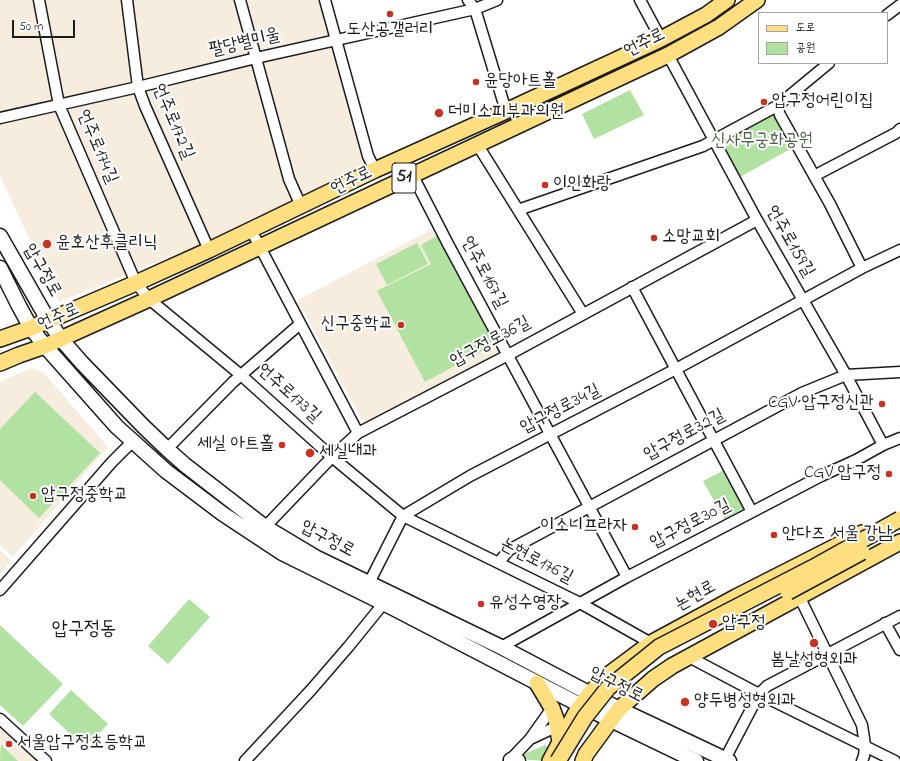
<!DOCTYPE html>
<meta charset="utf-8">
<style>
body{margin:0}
#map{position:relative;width:900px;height:761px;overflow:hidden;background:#fff;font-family:"Indie Flower","Poor Story",sans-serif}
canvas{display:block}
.legend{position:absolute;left:758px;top:12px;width:130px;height:52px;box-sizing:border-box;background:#fff;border:1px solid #a4a4a4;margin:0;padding:5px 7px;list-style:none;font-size:12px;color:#1c1c1c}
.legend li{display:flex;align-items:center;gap:8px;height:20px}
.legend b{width:20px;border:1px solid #a4a4a4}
.scale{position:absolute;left:12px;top:20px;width:63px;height:18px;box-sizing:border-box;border:2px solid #1c1c1c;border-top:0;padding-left:5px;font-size:12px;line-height:14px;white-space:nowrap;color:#1c1c1c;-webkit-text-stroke:3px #fff;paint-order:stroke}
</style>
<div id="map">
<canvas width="900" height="761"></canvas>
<ul class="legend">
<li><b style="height:5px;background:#fedf80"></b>도로</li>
<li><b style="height:11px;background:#b1e2a2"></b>공원</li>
</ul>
<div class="scale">50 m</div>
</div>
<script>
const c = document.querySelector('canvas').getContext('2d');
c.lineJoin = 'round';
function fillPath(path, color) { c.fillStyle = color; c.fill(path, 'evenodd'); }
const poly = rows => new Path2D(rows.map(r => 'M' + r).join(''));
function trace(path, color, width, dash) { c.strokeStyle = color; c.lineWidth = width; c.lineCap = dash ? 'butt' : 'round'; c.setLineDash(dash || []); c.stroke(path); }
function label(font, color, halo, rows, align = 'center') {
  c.font = font + ' "Indie Flower","Poor Story",sans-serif'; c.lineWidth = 4; c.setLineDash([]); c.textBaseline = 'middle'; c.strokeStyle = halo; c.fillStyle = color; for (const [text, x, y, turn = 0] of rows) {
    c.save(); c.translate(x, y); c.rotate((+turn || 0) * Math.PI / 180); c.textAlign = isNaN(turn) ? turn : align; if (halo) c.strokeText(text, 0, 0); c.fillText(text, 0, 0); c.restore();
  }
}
const built = poly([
 [0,0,324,0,371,175,59,302,0,176],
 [438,226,504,350,364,424,298,300],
 [31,368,44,373,108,447,13,557,0,545,0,382],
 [0,550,11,561,0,574],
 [0,728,37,761,0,761]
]);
const green = poly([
 [630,90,644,115,594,139,582,114],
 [774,112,794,147,738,178,719,142],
 [438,235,497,343,425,382,377,291,431,264,421,245],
 [417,243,428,264,387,285,376,264],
 [35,392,100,453,39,518,0,480,0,429],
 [726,469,746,507,724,519,703,481],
 [189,599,210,617,168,664,148,646],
 [0,625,63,684,23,726,0,705],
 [71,690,108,724,85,748,49,714],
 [1,745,18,761,0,761],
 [545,745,550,748,544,761,521,759,526,753]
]);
const street = poly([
 [39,0,59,105,136,283,149,299,242,376,332,457,403,516,580,603,651,643],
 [127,0,138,87,145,106,209,250],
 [240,0,289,179,301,206],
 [325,0,368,156,375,170],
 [468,0,475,9,506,111],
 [640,0,661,39],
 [887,15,900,5],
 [668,55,757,220,846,375,883,445],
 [777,106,780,115,830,204,862,268],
 [0,118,138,87,256,58,475,9,497,0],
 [477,144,583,314],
 [412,174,448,244,627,577],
 [814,176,896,133,900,129],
 [518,210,703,146,777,106,829,63],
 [251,230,358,433],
 [632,287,752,512],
 [167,449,233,382,300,324],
 [265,527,332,457,358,433,508,355,757,220],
 [499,562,509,550,802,393,846,375,900,372],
 [369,583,403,516,470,476,676,369,862,268,900,250],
 [0,590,112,462,133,441],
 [799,596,862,725,865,745,864,756,862,761],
 [885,623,900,650],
 [501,647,627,577,706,536,821,476,856,460,883,445,900,438],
 [689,657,759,694,895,761],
 [0,719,46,761],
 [530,739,552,708],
 [725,759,759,694,767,686,900,616],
 [245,761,311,690,349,646,383,604],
 [509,761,530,739,558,726]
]);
const secondary = poly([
 [0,236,48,320,61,339,82,363,143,426,167,449,185,465,265,527,317,558,501,647,619,709,729,761],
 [0,268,19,306,31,328,45,346,117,427,166,471,223,514,282,553,393,608,580,705,696,761],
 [511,760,518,761]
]);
const primary = poly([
 [0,339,31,328,136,283,209,250,375,170,506,111,661,39,706,15,727,0],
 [0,363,19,355,45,346,149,299,668,55,719,27,757,0],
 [537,683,552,708,556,719,560,742],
 [550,761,575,714,589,694,608,675,651,643,736,597,862,533],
 [583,761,586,754,619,709,653,679,672,666,900,542]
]);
const primaryBridge = poly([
 [788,592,862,552],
 [558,761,585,717,608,688,659,647,812,568,900,519]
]);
const markers = [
 [390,14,4,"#c8321e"],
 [476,82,4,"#c8321e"],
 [764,102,4,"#c8321e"],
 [439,113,5,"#c8321e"],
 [545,185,4,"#c8321e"],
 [654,238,4,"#c8321e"],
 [47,244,5,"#c8321e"],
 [401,325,4,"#c8321e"],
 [882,404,4,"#c8321e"],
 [282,445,4,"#c8321e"],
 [310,453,5,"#c8321e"],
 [889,474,4,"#c8321e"],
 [33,496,4,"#c8321e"],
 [635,527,4,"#c8321e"],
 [774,535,4,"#c8321e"],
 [481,604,4,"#c8321e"],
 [713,624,5,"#c8321e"],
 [814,643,5,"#c8321e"],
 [685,702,5,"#c8321e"],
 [9,744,4,"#c8321e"]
];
const shields = [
 [404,178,24]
];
const shieldNames = [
 ["51",404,178]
];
const poiNames = [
 ["도산공갤러리",390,31,"center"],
 ["윤당아트홀",484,82],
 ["압구정어린이집",772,102],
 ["더미소피부과의원",448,113],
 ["이인화랑",553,185],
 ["소망교회",662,238],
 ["윤호산후클리닉",56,244],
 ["신구중학교",393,325,"right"],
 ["CGV 압구정신관",874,404,"right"],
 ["세실 아트홀",274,445,"right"],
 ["세실내과",319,453],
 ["CGV 압구정",881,474,"right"],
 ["압구정중학교",41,496],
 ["이소니프라자",627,527,"right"],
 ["안다즈 서울 강남",782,535],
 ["유성수영장",489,604],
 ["압구정",722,624],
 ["봄날성형외과",814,661,"center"],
 ["양두병성형외과",694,702],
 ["서울압구정초등학교",17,744]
];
const streetNames = [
 ["팔당별미울",245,44,-13],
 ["언주로",645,44,-26],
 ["언주로172길",172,122,67],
 ["언주로174길",96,147,67],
 ["언주로",352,182,-26],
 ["언주로159길",789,242,60],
 ["압구정로",41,271,60],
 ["언주로167길",483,273,62],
 ["언주로",59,318,-24],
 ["압구정로36길",491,343,-28],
 ["언주로173길",288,394,42],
 ["압구정로34길",561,410,-27],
 ["압구정로32길",685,436,-28],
 ["압구정로30길",691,525,-27],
 ["압구정로",327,540,28],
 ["논현로176길",536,562,27],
 ["논현로",696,597,-29],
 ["압구정로",616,686,27]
];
const parkNames = [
 ["신사무궁화공원",762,142]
];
const quarterNames = [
 ["압구정동",84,631]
];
fillPath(built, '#f6eddf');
fillPath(green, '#b1e2a2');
trace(street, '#1c1c1c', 13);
trace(secondary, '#1c1c1c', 17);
trace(primary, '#1c1c1c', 18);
trace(street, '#fff', 10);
trace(secondary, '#fff', 14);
trace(primary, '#fedf80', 15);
trace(primaryBridge, '#1c1c1c', 18, []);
trace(primaryBridge, '#fedf80', 15);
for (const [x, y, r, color] of markers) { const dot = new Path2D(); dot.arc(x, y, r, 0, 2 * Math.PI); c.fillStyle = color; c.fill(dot); trace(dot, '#fff', 1.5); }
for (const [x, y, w] of shields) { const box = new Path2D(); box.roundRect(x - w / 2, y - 15, w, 30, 3); c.fillStyle = '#fff'; c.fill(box); trace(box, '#1c1c1c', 1); }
label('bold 17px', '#1c1c1c', null, shieldNames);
label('18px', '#1c1c1c', '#fff', poiNames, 'left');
label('18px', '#1c1c1c', '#fff', streetNames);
label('18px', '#50614b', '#fff', parkNames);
label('20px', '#1c1c1c', '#fff', quarterNames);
</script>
